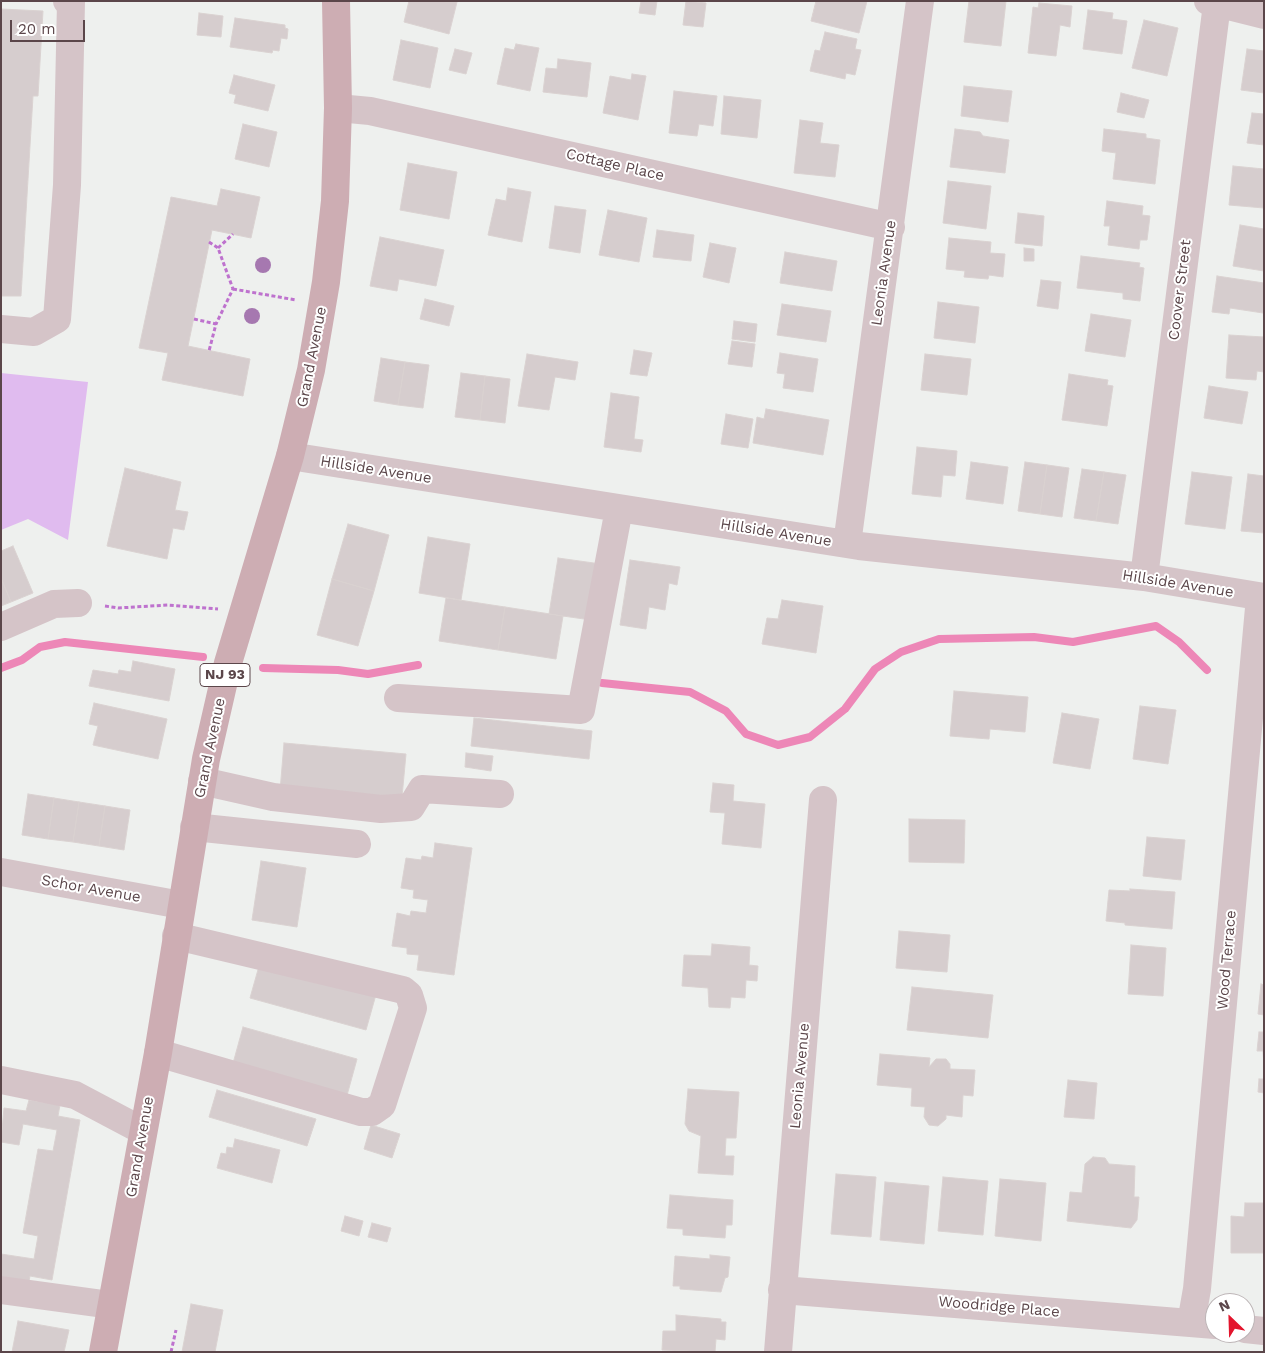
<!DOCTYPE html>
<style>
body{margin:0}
#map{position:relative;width:1265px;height:1353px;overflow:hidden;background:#eef0ee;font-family:"Work Sans",sans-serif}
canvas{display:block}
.frame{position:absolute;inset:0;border:2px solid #5b464a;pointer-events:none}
.north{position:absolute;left:1205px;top:1293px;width:50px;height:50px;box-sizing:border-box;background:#fff;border:1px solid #bdb5b7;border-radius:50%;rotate:336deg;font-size:14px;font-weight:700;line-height:20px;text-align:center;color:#5b464a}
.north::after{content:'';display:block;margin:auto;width:18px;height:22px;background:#e3152d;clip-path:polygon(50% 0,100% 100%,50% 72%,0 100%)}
.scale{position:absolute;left:10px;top:20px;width:75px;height:22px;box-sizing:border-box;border:2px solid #5b464a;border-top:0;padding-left:6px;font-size:15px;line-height:18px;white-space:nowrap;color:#5b464a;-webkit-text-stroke:4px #fff;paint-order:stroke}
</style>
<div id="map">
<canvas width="1265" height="1353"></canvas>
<div class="frame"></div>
<div class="north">N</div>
<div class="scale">20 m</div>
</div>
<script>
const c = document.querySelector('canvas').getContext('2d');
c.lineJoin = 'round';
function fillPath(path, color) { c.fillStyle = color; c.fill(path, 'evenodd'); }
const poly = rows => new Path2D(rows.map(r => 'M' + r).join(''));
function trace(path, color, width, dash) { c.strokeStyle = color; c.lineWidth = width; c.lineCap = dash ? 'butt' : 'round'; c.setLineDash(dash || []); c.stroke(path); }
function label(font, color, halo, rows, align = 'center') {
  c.font = font + ' "Work Sans",sans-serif'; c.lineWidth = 4; c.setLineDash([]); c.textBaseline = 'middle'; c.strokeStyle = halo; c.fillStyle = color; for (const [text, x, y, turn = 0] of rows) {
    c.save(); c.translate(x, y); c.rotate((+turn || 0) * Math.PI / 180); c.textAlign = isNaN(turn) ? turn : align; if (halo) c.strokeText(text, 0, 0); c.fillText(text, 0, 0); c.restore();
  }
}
const green = poly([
 [1,373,88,382,68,540,28,519,1,530]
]);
const stream = poly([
 [1,668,22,660,40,647,65,642,203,657],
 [263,668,338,670,368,674,418,665],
 [602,683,690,692,726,711,746,734,778,745,810,737,845,709,875,669,901,652,939,639,1034,637,1073,642,1156,626,1179,642,1207,670]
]);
const building = poly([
 [409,1,457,2,449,34,404,22,409,1],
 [641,1,657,1,655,15,639,13,641,1],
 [686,1,706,3,703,27,683,25,686,1],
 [816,1,867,1,859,33,811,21,816,1],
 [969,1,1006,1,1001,46,964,42,969,1],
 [1039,3,1072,6,1070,27,1060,25,1056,56,1028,53,1033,7,1038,8,1039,3],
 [1,9,43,11,38,96,33,96,21,296,1,296,1,9],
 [1088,10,1113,13,1112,19,1127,21,1122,54,1083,49,1088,10],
 [199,13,223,16,221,37,197,35,199,13],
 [235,18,285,25,285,28,288,29,287,39,281,38,279,51,273,50,272,53,230,47,235,18],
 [1144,20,1178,28,1167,76,1132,68,1144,20],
 [825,32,857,39,855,49,861,50,855,75,846,73,845,79,810,71,815,50,820,51,825,32],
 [401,40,438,48,430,88,393,80,401,40],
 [516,44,539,48,530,91,497,84,505,48,514,50,516,44],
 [455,49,472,53,466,74,449,70,455,49],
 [1247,49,1264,51,1264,93,1241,90,1247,49],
 [558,59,591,63,587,97,543,92,546,68,557,69,558,59],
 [632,74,646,76,638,120,603,113,610,76,631,80,632,74],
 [234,75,275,85,268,111,234,103,236,95,229,93,234,75],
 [964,86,1012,91,1008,122,961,116,964,86],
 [674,91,717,96,713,126,699,124,697,136,669,133,674,91],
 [1121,93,1149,100,1144,118,1117,112,1121,93],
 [724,96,761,100,757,138,721,134,724,96],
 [1252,113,1264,114,1264,145,1247,143,1252,113],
 [800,120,823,123,820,143,839,145,835,177,794,173,800,120],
 [243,124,277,132,269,167,235,159,243,124],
 [955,129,980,132,983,136,1009,140,1005,173,950,167,955,129],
 [1104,129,1146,134,1146,138,1160,140,1155,184,1113,179,1116,153,1102,151,1104,129],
 [408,163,457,172,449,219,400,210,408,163],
 [1233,166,1264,169,1264,208,1229,205,1233,166],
 [948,181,991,186,986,229,943,223,948,181],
 [508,188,531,192,522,242,488,235,496,199,506,201,508,188],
 [221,189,260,197,251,238,212,230,188,346,250,359,243,396,162,380,168,353,139,348,171,197,217,206,221,189],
 [1107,201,1143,206,1142,215,1150,216,1147,240,1140,240,1139,249,1108,245,1110,226,1104,226,1107,201],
 [555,206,586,210,580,253,549,248,555,206],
 [608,210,647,218,639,262,599,255,608,210],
 [1018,213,1044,216,1042,246,1015,243,1018,213],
 [1240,225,1264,229,1264,271,1233,266,1240,225],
 [657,230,694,235,691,261,653,257,657,230],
 [380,237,444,250,436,286,399,279,397,291,370,286,380,237],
 [949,238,991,242,990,253,1005,254,1003,277,989,275,988,279,964,277,965,271,946,269,949,238],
 [710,243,736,248,729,283,703,277,710,243],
 [1024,248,1034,249,1034,261,1024,261,1024,248],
 [785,252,837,261,832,291,780,283,785,252],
 [1081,256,1140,263,1139,267,1144,268,1140,301,1123,299,1123,293,1077,288,1081,256],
 [1217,276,1264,283,1263,313,1230,308,1229,314,1212,312,1217,276],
 [1041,280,1061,282,1058,309,1037,306,1041,280],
 [425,299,454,306,449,326,420,319,425,299],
 [938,302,979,307,975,343,934,338,938,302],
 [782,304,831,311,826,342,777,335,782,304],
 [1091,314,1131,320,1125,357,1085,351,1091,314],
 [734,321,757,324,755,342,732,339,734,321],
 [1229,335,1264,337,1264,372,1257,371,1256,380,1226,378,1229,335],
 [732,341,755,344,752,367,728,364,732,341],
 [634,350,652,353,647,376,630,374,634,350],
 [780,353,818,359,813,392,783,388,785,374,777,373,780,353],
 [527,354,578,362,575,380,555,377,549,410,518,406,527,354],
 [925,354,971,359,967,395,921,390,925,354],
 [381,358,405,362,398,405,374,401,381,358],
 [405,362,429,365,423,408,398,405,405,362],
 [461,373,485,376,480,420,455,417,461,373],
 [1069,374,1108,380,1107,385,1113,386,1107,426,1062,420,1069,374],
 [485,376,510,379,505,423,480,420,485,376],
 [1209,386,1248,392,1242,424,1204,418,1209,386],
 [611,393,639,397,634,439,643,440,641,452,604,447,611,393],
 [766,409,829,420,823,455,753,443,757,417,764,419,766,409],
 [726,414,753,419,748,448,721,444,726,414],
 [917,447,957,451,955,476,943,475,941,497,912,494,917,447],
 [971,462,1008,467,1003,504,966,499,971,462],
 [1025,462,1047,465,1040,514,1018,511,1025,462],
 [1047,465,1069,468,1062,517,1040,514,1047,465],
 [125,468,181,482,175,510,188,512,184,530,173,528,167,559,107,546,125,468],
 [1082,469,1104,472,1096,521,1074,518,1082,469],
 [1104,472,1126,475,1118,524,1096,521,1104,472],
 [1192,472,1232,477,1225,529,1185,524,1192,472],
 [1248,474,1264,476,1264,533,1241,531,1248,474],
 [348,524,389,535,374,591,332,579,348,524],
 [428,537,470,544,461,600,419,593,428,537],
 [13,546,33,593,11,602,1,578,1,551,13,546],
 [558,558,601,564,591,620,549,614,558,558],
 [630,560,680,567,677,585,669,583,665,610,649,607,646,629,620,625,630,560],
 [1,578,11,602,1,606,1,578],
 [332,579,374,591,358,646,317,635,332,579],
 [446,598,505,607,498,650,439,641,446,598],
 [782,600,823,606,816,653,762,644,767,618,778,619,782,600],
 [505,607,563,616,556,659,498,650,505,607],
 [133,661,175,669,169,701,89,686,93,670,118,674,119,670,131,672,133,661],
 [954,691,1028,697,1025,732,990,729,989,739,950,736,954,691],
 [94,703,167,719,158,759,93,745,98,726,89,724,94,703],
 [1140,706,1176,710,1168,764,1133,759,1140,706],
 [1062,713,1099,719,1090,769,1053,763,1062,713],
 [474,718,592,731,589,759,471,746,474,718],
 [284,743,406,754,402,797,280,791,284,743],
 [466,753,493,756,491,771,465,767,466,753],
 [713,783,734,785,733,801,765,804,761,848,722,844,725,813,710,812,713,783],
 [28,794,54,798,48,839,22,835,28,794],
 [54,798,79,802,73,842,48,839,54,798],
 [79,802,105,806,99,846,73,842,79,802],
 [105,806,130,810,124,850,99,846,105,806],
 [909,819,965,820,964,863,909,862,909,819],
 [1147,837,1185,840,1181,880,1143,876,1147,837],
 [435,843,472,848,454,975,417,970,419,955,407,954,407,948,392,946,397,913,410,916,411,911,426,913,428,900,413,898,414,890,401,888,406,858,421,860,422,856,433,858,435,843],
 [261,861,306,868,297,927,252,920,261,861],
 [1130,889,1175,892,1172,929,1125,925,1125,923,1106,921,1109,890,1130,891,1130,889],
 [899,931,950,935,947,972,896,968,899,931],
 [712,944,750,947,749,965,758,966,757,981,746,980,745,998,731,997,730,1008,709,1007,708,988,682,986,684,955,711,956,712,944],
 [1131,945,1166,948,1163,996,1128,994,1131,945],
 [261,959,377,991,366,1030,250,998,261,959],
 [1261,984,1264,985,1264,1015,1258,1014,1261,984],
 [912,987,993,995,988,1038,907,1030,912,987],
 [243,1027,357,1059,346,1099,232,1067,243,1027],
 [1259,1032,1264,1032,1264,1065,1263,1051,1257,1051,1259,1032],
 [880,1054,930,1058,929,1067,936,1059,946,1059,950,1064,950,1069,975,1070,973,1096,963,1095,962,1117,946,1115,946,1119,938,1126,929,1125,924,1117,925,1107,911,1106,912,1088,877,1085,880,1054],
 [1259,1079,1264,1079,1264,1093,1258,1092,1259,1079],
 [1068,1080,1097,1083,1094,1119,1064,1117,1068,1080],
 [688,1089,739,1092,736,1138,726,1138,725,1156,734,1156,733,1175,698,1173,701,1136,689,1131,685,1124,688,1089],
 [217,1090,316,1119,307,1146,209,1117,217,1090],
 [29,1100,60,1105,58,1116,80,1120,52,1280,30,1276,28,1287,1,1282,1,1254,34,1259,38,1236,23,1233,38,1149,53,1151,57,1130,23,1124,19,1145,1,1142,4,1108,26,1111,29,1100],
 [371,1125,400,1134,392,1158,364,1149,371,1125],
 [235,1139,280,1150,272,1183,217,1168,221,1153,226,1154,227,1147,233,1148,235,1139],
 [1093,1157,1105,1158,1109,1164,1135,1166,1134,1197,1139,1197,1137,1220,1131,1228,1067,1221,1070,1192,1082,1193,1085,1164,1093,1157],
 [836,1174,876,1177,871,1237,831,1234,836,1174],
 [943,1177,988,1181,983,1235,938,1231,943,1177],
 [1000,1179,1046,1183,1041,1241,995,1236,1000,1179],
 [885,1182,929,1186,924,1244,880,1240,885,1182],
 [670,1195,733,1200,732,1225,726,1225,725,1238,683,1235,683,1229,667,1228,670,1195],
 [1245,1203,1264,1203,1264,1253,1231,1253,1231,1216,1244,1217,1245,1203],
 [345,1216,363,1221,359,1236,341,1231,345,1216],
 [372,1223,391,1228,387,1242,368,1237,372,1223],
 [710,1255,730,1257,728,1277,725,1278,721,1292,680,1289,680,1286,673,1286,675,1256,710,1259,710,1255],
 [191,1304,223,1310,215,1352,182,1352,191,1304],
 [676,1315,721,1319,721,1322,726,1322,725,1340,716,1339,715,1352,662,1350,663,1331,676,1331,676,1315],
 [18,1321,69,1330,64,1352,12,1352,18,1321]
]);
const path = poly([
 [209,242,218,248,233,289,216,324],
 [218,248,233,234],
 [233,289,296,300],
 [194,319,216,324,209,351],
 [105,606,118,608,168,605,218,609],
 [171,1352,176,1330]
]);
const minor = poly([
 [1208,1,1264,15],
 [338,108,370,111,891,227],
 [1,329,34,332,57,319,67,185,71,2,67,1],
 [290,456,859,546,1144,577,1264,597],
 [847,544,920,1],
 [1144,577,1217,4],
 [1,627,54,604,78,603],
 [398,698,581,710,619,509],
 [202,781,273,797,381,809,411,807,422,789,500,794],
 [194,827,357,844],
 [1,872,181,905],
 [158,1053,361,1112,372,1112,382,1105,413,1008,409,995,403,990,176,936],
 [1,1080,75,1095,143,1131],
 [1,1290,111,1305],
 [782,1290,1215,1325],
 [1191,1323,1197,1289,1260,597],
 [1245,1329,1264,1331],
 [778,1352,823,800]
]);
const major = poly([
 [103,1352,158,1053,206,759,228,663,290,456,311,370,326,282,335,201,338,108,336,1]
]);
const trees = [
 [263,265],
 [252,316]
];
const shields = [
 [225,675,50]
];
const shieldNames = [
 ["NJ 93",225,675]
];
const streetNames = [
 ["Cottage Place",615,165,13],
 ["Leonia Avenue",884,273,-82],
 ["Coover Street",1180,290,-83],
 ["Grand Avenue",312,357,-79],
 ["Hillside Avenue",376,470,9],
 ["Hillside Avenue",776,533,9],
 ["Hillside Avenue",1178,584,9],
 ["Grand Avenue",210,748,-78],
 ["Schor Avenue",91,889,10],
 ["Wood Terrace",1227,960,-85],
 ["Leonia Avenue",800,1076,-85],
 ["Grand Avenue",140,1147,-80],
 ["Woodridge Place",999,1307,5]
];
fillPath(green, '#e0bbef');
trace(stream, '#ed87b7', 8);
fillPath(building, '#d6cdce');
trace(building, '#dad2d1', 1);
trace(path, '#be72ce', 3, [4, 2.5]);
trace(minor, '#d5c4c8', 28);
trace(major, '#cdadb3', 28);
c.fillStyle = '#a678b0';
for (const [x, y] of trees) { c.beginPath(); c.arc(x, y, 8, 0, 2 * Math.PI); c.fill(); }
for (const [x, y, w] of shields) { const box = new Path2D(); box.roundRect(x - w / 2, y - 11.5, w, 23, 4); c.fillStyle = '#fff'; c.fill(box); trace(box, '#5b464a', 1); }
label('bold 14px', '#5b464a', null, shieldNames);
label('15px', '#5b464a', '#fff', streetNames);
</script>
